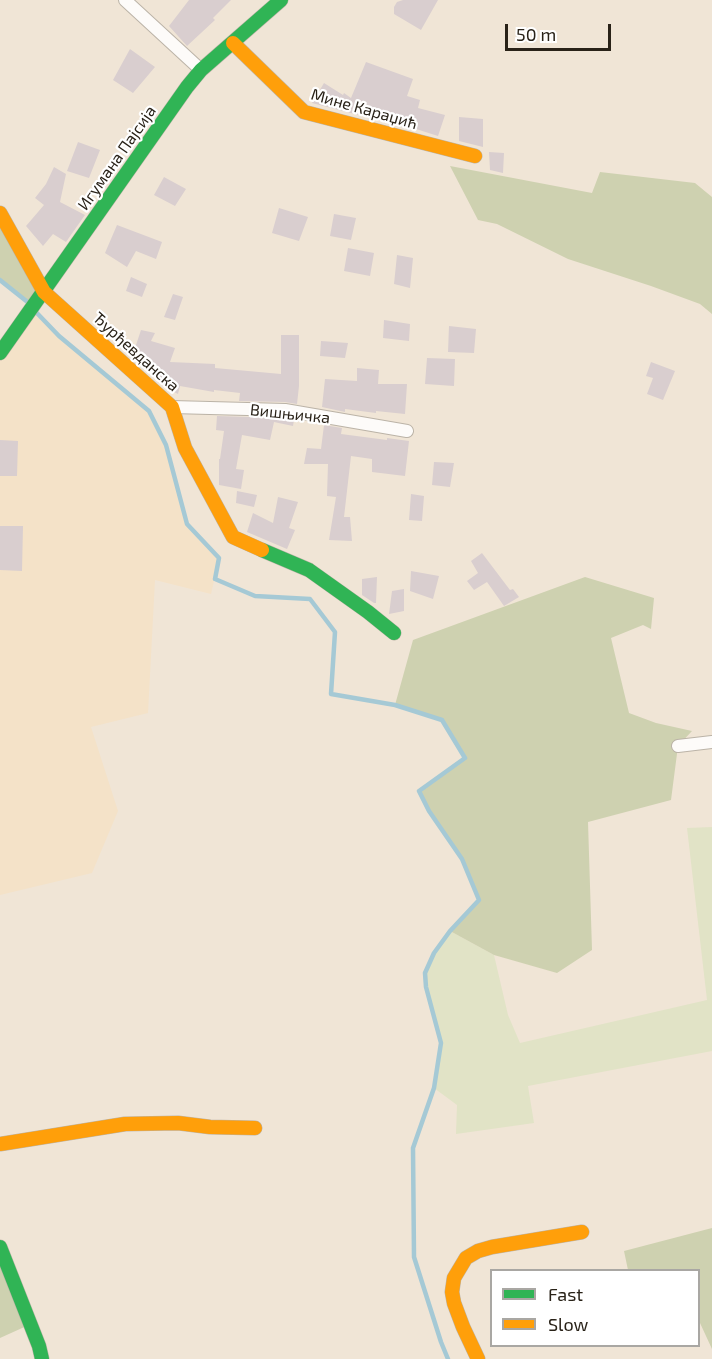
<!DOCTYPE html>
<meta charset="utf-8">
<style>
body{margin:0}
#map{position:relative;width:712px;height:1359px;overflow:hidden;background:#f0e5d6;font-family:"Exo 2",sans-serif}
canvas{display:block}
.legend{position:absolute;left:490px;top:1269px;width:210px;height:78px;box-sizing:border-box;background:#fff;border:2px solid #a9a7a3;margin:0;padding:8px 10px;list-style:none;font-size:18px;color:#292218}
.legend li{display:flex;align-items:center;gap:12px;height:30px}
.legend b{width:30px;border:2px solid #a9a7a3}
.scale{position:absolute;left:505px;top:24px;width:106px;height:27px;box-sizing:border-box;border:3px solid #292218;border-top:0;padding-left:8px;font-size:18px;line-height:21px;white-space:nowrap;color:#292218;-webkit-text-stroke:4px #fff;paint-order:stroke}
</style>
<div id="map">
<canvas width="712" height="1359"></canvas>
<ul class="legend">
<li><b style="height:8px;background:#30b455"></b>Fast</li>
<li><b style="height:8px;background:#ff9f0a"></b>Slow</li>
</ul>
<div class="scale">50 m</div>
</div>
<script>
const c = document.querySelector('canvas').getContext('2d');
c.lineJoin = 'round';
function fillPath(path, color) { c.fillStyle = color; c.fill(path, 'evenodd'); }
const poly = rows => new Path2D(rows.map(r => 'M' + r).join(''));
function trace(path, color, width, dash) { c.strokeStyle = color; c.lineWidth = width; c.lineCap = dash ? 'butt' : 'round'; c.setLineDash(dash || []); c.stroke(path); }
function label(font, color, halo, rows, align = 'center') {
  c.font = font + ' "Exo 2",sans-serif'; c.lineWidth = 4.5; c.setLineDash([]); c.textBaseline = 'middle'; c.strokeStyle = halo; c.fillStyle = color; for (const [text, x, y, turn = 0] of rows) {
    c.save(); c.translate(x, y); c.rotate((+turn || 0) * Math.PI / 180); c.textAlign = isNaN(turn) ? turn : align; if (halo) c.strokeText(text, 0, 0); c.fillText(text, 0, 0); c.restore();
  }
}
const built = poly([
 [32,307,59,336,149,411,166,445,187,524,219,558,211,594,155,580,148,713,91,727,118,811,92,873,0,895,0,353]
]);
const green = poly([
 [712,827,712,1051,528,1086,534,1123,456,1134,457,1105,434,1088,441,1043,426,987,425,973,434,953,450,931,494,955,508,1015,520,1043,707,1000,687,828]
]);
const forest = poly([
 [450,166,592,193,600,172,695,183,712,197,712,314,700,304,651,286,568,259,497,224,478,220],
 [0,214,44,292,32,307,26,300,0,280],
 [585,577,654,598,651,629,643,625,611,638,629,713,656,723,692,731,678,746,671,800,588,822,592,950,557,973,494,955,450,931,479,900,462,859,429,811,419,791,465,758,442,720,395,705,413,640],
 [712,1228,712,1349,700,1323,699,1322,698,1270,628,1270,624,1251],
 [0,1247,31,1324,0,1338]
]);
const stream = poly([
 [0,280,30,304],
 [35,311,59,336,149,411,166,445,187,524,219,558,215,579,255,596,310,599,335,632,331,694,395,705,442,720,465,758,419,791,429,811,462,859,479,900,450,931,434,953,425,973,426,987,441,1043,434,1088,413,1148,414,1257,441,1342,448,1359]
]);
const building = poly([
 [189,0,231,0,213,18,215,20,187,46,169,26],
 [403,0,438,0,421,30,394,14,394,7,397,2],
 [130,49,155,67,133,93,113,80],
 [366,62,413,79,407,96,420,100,418,108,445,115,438,136,413,128,413,129,312,103,324,83,343,95,344,93,351,98],
 [459,117,483,119,483,147,459,141],
 [78,142,100,150,89,178,67,171],
 [489,152,504,153,503,173,490,170],
 [54,167,66,174,60,202,85,215,66,242,53,234,43,246,26,226,44,205,35,198,46,184],
 [164,177,186,189,175,206,154,195],
 [279,208,308,217,299,241,272,233],
 [334,214,356,218,351,240,330,236],
 [117,225,162,242,156,259,136,251,127,267,105,253],
 [348,248,374,253,370,276,344,271],
 [397,255,413,258,410,288,394,284],
 [131,277,147,284,142,297,126,291],
 [173,294,183,297,175,320,164,317],
 [384,320,410,324,409,341,383,338],
 [449,326,476,329,474,353,448,352],
 [141,330,155,333,151,341,175,348,170,362,215,364,215,368,281,374,281,335,299,335,299,386,297,404,285,402,239,401,240,393,214,390,214,392,180,386,178,394,168,389,132,357],
 [321,341,348,343,345,358,320,356],
 [427,358,455,359,454,386,425,384],
 [651,362,675,371,663,400,647,394,653,378,646,376],
 [357,368,379,370,378,384,407,384,405,414,376,411,376,413,345,409,345,412,322,407,325,379,357,381],
 [217,416,284,418,294,420,293,426,274,422,270,440,242,435,236,469,244,470,241,489,219,485,219,459,220,459,224,431,216,430],
 [324,425,342,428,341,434,387,440,387,438,409,441,405,476,372,472,372,459,351,456,344,517,350,517,352,541,329,540,336,497,327,496,328,464,304,464,307,448,321,449],
 [0,440,18,441,17,476,0,476],
 [434,462,454,463,450,487,432,485],
 [237,491,257,495,254,507,236,503],
 [411,494,424,496,422,521,409,520],
 [278,497,298,502,289,528,295,530,287,549,247,532,253,513,273,523],
 [0,526,23,526,22,571,0,570],
 [482,553,510,590,513,589,519,597,504,606,487,582,474,590,467,581,478,573,471,561],
 [411,571,439,576,433,599,410,591],
 [377,577,376,603,374,603,362,595,362,579],
 [404,589,404,611,389,614,392,591]
]);
const street = poly([
 [125,0,201,70],
 [172,407,285,410,407,431],
 [678,746,712,742]
]);
const fast = poly([
 [0,353,187,87,201,70,281,0],
 [262,550,309,570,368,612,394,633],
 [0,1247,39,1346,42,1359]
]);
const slow = poly([
 [233,43,304,112,475,156],
 [0,213,44,292,172,407,185,448,233,537,262,550],
 [0,1144,125,1124,178,1123,210,1127,255,1128],
 [478,1359,463,1327,454,1303,452,1292,454,1278,466,1258,478,1251,492,1247,582,1232]
]);
const streetNames = [
 ["Мине Караџић",364,109,16],
 ["Игумана Пајсија",117,158,-55],
 ["Ђурђевданска",136,352,42],
 ["Вишњичка",290,414,6]
];
fillPath(built, '#f4e2c8');
fillPath(green, '#e1e3c6');
fillPath(forest, '#ced1b0');
trace(stream, '#a5c9d5', 4.5);
fillPath(building, '#d9cecf');
trace(street, '#bbb3a7', 14);
trace(fast, '#bbb3a7', 15);
trace(slow, '#bbb3a7', 15);
trace(street, '#fdfbf9', 12);
trace(fast, '#30b455', 14);
trace(slow, '#ff9f0a', 14);
label('16px', '#292218', '#fff', streetNames);
</script>
